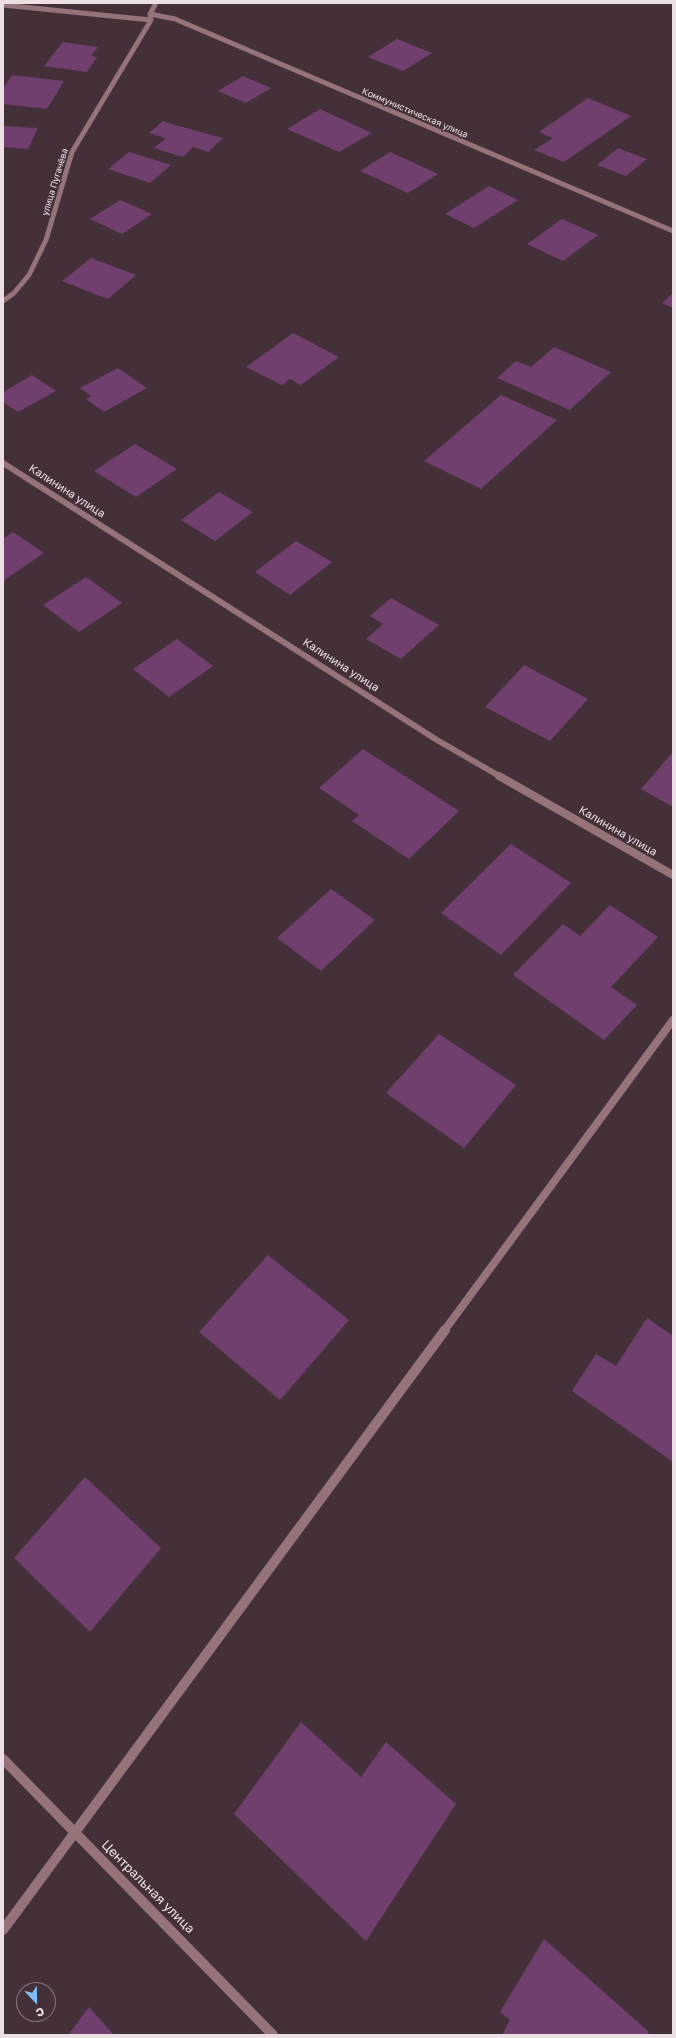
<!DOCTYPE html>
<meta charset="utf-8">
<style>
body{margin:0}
#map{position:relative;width:676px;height:2038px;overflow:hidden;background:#443039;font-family:"Golos Text",sans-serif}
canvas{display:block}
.frame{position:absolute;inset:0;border:4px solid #ecdfe5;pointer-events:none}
.north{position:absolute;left:16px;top:1982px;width:40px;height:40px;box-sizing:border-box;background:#443039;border:1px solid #87767e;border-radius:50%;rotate:158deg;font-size:11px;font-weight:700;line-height:16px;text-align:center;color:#ecdfe5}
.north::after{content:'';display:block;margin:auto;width:14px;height:18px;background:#80bdfa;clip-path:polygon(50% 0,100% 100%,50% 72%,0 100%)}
</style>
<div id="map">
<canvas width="676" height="2038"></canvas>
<div class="frame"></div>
<div class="north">С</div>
</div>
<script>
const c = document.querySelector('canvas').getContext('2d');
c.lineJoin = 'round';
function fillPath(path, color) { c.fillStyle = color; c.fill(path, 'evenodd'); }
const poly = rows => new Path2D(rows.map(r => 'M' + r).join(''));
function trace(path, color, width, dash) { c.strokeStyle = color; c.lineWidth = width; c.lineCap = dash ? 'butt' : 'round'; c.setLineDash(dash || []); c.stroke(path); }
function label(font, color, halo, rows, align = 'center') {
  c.font = font + ' "Golos Text",sans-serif'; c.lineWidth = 3; c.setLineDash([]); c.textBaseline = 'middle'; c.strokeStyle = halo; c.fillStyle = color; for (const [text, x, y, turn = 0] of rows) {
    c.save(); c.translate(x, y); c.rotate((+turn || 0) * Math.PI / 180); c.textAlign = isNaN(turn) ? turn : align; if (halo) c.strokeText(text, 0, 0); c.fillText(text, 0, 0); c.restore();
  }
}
const building = poly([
 [397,39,432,53,403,71,368,57],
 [63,42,98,47,91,56,97,57,87,72,44,66],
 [12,75,64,81,47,109,3,104,3,89],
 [243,76,271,88,246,103,218,91],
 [588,98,631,116,564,162,534,150,553,138,539,132],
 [320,109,372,133,339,152,287,129],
 [163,121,175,125,223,138,208,152,193,147,183,157,154,148,166,138,149,133],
 [3,126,38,128,28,149,3,147],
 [618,148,647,159,626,176,597,165],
 [129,152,171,165,150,183,108,169],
 [390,152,438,174,408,193,360,171],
 [489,186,518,200,474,228,445,214],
 [120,200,152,214,122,234,90,219],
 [562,219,598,235,563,261,527,244],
 [91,258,136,275,108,299,62,281],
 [673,293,673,308,662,303],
 [293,333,339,357,301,385,290,379,282,385,246,367],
 [554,347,611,372,570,410,497,378,516,361,531,367],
 [118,368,147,388,104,412,86,399,91,396,80,388],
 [32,375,56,391,18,412,3,402,3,392],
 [501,395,557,420,481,489,424,461],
 [135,444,177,469,136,497,94,471],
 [219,492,253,512,215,541,181,520],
 [13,532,44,553,3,581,3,539],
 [296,541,332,562,290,595,255,572],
 [86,577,122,603,79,632,43,605],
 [391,598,439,625,401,659,366,639,383,624,370,616],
 [177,639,213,666,169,697,133,669],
 [524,665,588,699,550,741,485,707],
 [363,749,459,811,409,859,352,821,359,815,319,788],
 [673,752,673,807,641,789],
 [511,844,571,883,501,955,441,913],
 [331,889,375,920,321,971,277,938],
 [610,905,658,937,611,987,637,1005,604,1040,513,975,563,924,580,936],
 [439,1034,516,1085,464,1148,386,1093],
 [268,1255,349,1320,280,1400,199,1332],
 [647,1318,673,1336,673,1462,572,1391,596,1354,616,1366],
 [85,1477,161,1548,90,1632,14,1558],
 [301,1722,361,1777,386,1742,456,1804,366,1941,234,1814],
 [544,1939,649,2032,647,2035,502,2035,510,2020,500,2012],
 [89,2007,114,2035,68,2035]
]);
const minorFar3 = poly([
 [3,5,151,20],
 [150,14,175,19,673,231],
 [3,301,14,293,29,275,46,240,72,152,151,20,150,14,156,3]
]);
const minorFar2 = poly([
 [3,463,437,740,501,777]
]);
const minorFar1 = poly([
 [499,776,673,875],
 [444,1331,673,1020]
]);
const minor = poly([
 [3,1759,273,2035],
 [3,1930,445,1330]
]);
const farStreetnames = [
 ["Коммунистическая улица",415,113,23],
 ["улица Пугачёва",55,182,-73]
];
const streetNames = [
 ["Калинина улица",67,491,33],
 ["Калинина улица",341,665,33],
 ["Калинина улица",618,831,30]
];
const nearStreetnames = [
 ["Центральная улица",148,1887,45]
];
fillPath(building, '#713f6e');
trace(minorFar3, '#957378', 5);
trace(minorFar2, '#957378', 6);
trace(minorFar1, '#957378', 8);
trace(minor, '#957378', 10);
label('9px', '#ecdfe5', '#443039', farStreetnames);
label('11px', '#ecdfe5', '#443039', streetNames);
label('13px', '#ecdfe5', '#443039', nearStreetnames);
</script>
